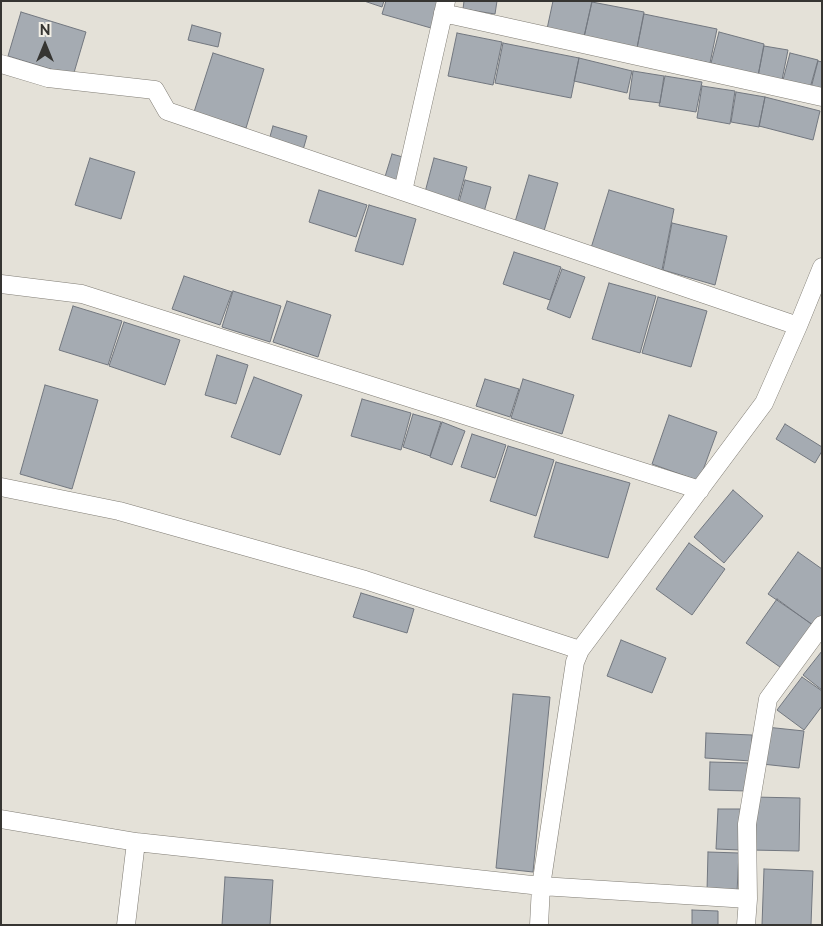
<!DOCTYPE html>
<style>
body{margin:0}
#map{position:relative;width:823px;height:926px;overflow:hidden;background:#e4e1d8;font-family:Raleway,sans-serif}
canvas{display:block}
.frame{position:absolute;inset:0;border:2px solid #363532;pointer-events:none}
.north{position:absolute;left:20px;top:20px;width:50px;height:50px;-webkit-text-stroke:4px #f1eee5;paint-order:stroke;rotate:0deg;font-size:14px;font-weight:700;line-height:20px;text-align:center;color:#363532}
.north::after{content:'';display:block;margin:auto;width:18px;height:22px;background:#363532;clip-path:polygon(50% 0,100% 100%,50% 72%,0 100%)}
</style>
<div id="map">
<canvas width="823" height="926"></canvas>
<div class="frame"></div>
<div class="north">N</div>
</div>
<script>
const c = document.querySelector('canvas').getContext('2d');
c.lineJoin = 'round';
function fillPath(path, color) { c.fillStyle = color; c.fill(path, 'evenodd'); }
const poly = rows => new Path2D(rows.map(r => 'M' + r).join(''));
function trace(path, color, width, dash) { c.strokeStyle = color; c.lineWidth = width; c.lineCap = dash ? 'butt' : 'round'; c.setLineDash(dash || []); c.stroke(path); }
const building = poly([
 [364,1,384,1,382,7,364,1],
 [386,1,439,1,431,28,382,14,386,1],
 [464,1,497,1,495,14,463,9,464,1],
 [553,1,592,1,584,37,547,29,553,1],
 [592,2,644,12,637,48,584,37,592,2],
 [21,12,86,32,73,76,8,56,21,12],
 [644,14,717,29,710,63,637,48,644,14],
 [192,25,221,33,218,47,188,40,192,25],
 [719,32,764,44,758,76,711,63,719,32],
 [457,33,502,42,493,85,448,76,457,33],
 [503,43,579,58,571,98,495,83,503,43],
 [764,46,788,50,782,80,758,76,764,46],
 [213,53,264,69,246,128,194,112,213,53],
 [790,53,818,60,810,88,783,80,790,53],
 [579,58,632,71,627,93,574,81,579,58],
 [818,61,822,62,822,91,811,88,818,61],
 [633,71,664,76,660,103,629,99,633,71],
 [665,76,702,82,696,112,659,106,665,76],
 [702,86,735,91,730,124,697,118,702,86],
 [736,92,765,97,759,127,731,122,736,92],
 [765,97,820,111,813,140,759,126,765,97],
 [273,126,307,136,303,150,269,140,273,126],
 [392,154,410,159,401,185,384,180,392,154],
 [90,158,135,172,121,219,75,205,90,158],
 [434,158,467,167,457,205,424,196,434,158],
 [529,175,558,183,544,231,515,222,529,175],
 [465,180,491,187,484,212,458,206,465,180],
 [319,190,367,205,356,237,309,222,319,190],
 [609,190,674,209,662,270,591,248,609,190],
 [369,205,416,219,403,265,355,251,369,205],
 [672,223,727,236,715,285,663,270,672,223],
 [514,252,561,267,550,300,503,284,514,252],
 [562,269,585,277,570,318,547,309,562,269],
 [184,276,232,292,220,325,172,309,184,276],
 [609,283,656,296,640,353,592,339,609,283],
 [233,291,281,306,270,342,222,327,233,291],
 [658,297,707,311,691,367,642,353,658,297],
 [287,301,331,315,318,357,273,342,287,301],
 [73,306,122,321,108,365,59,350,73,306],
 [124,322,180,340,165,385,109,366,124,322],
 [217,355,248,365,236,404,205,395,217,355],
 [254,377,302,395,280,455,231,437,254,377],
 [485,379,519,389,510,417,476,406,485,379],
 [523,379,574,395,562,434,511,418,523,379],
 [45,385,98,400,72,489,20,474,45,385],
 [362,399,411,413,401,450,351,436,362,399],
 [413,414,441,422,430,456,403,447,413,414],
 [669,415,717,432,699,481,652,464,669,415],
 [442,422,465,431,452,465,430,457,442,422],
 [785,424,822,447,822,451,815,463,776,439,785,424],
 [472,434,506,445,495,478,461,467,472,434],
 [508,446,554,460,536,516,490,501,508,446],
 [556,462,630,483,608,558,534,537,556,462],
 [733,490,763,516,724,563,694,537,733,490],
 [689,543,725,569,692,615,656,589,689,543],
 [798,552,822,569,822,624,819,629,768,594,798,552],
 [361,593,414,609,407,633,353,617,361,593],
 [777,599,818,629,787,672,746,643,777,599],
 [621,640,666,658,652,693,607,676,621,640],
 [822,651,822,690,803,675,822,651],
 [802,677,822,691,822,706,804,730,777,710,802,677],
 [513,694,550,697,533,872,496,868,513,694],
 [766,727,804,731,799,768,762,764,766,727],
 [706,733,752,735,751,761,705,758,706,733],
 [710,762,748,763,747,791,709,790,710,762],
 [753,797,800,798,799,851,751,850,753,797],
 [718,809,741,809,740,850,716,849,718,809],
 [708,852,739,853,737,892,707,891,708,852],
 [764,869,813,871,811,925,762,925,764,869],
 [225,877,273,880,270,925,222,925,225,877],
 [692,910,718,911,718,925,692,925,692,910]
]);
const street = poly([
 [443,13,822,97],
 [1,64,48,78,155,90,167,111,798,326],
 [403,191,446,1],
 [1,284,82,294,700,490],
 [1,487,119,511,365,580,580,650],
 [1,819,136,842,541,886,748,899],
 [126,925,136,842],
 [539,925,541,886,575,662,580,650,764,403,798,326,822,267],
 [746,925,748,899,747,824,768,699,822,625]
]);
fillPath(building, '#a5abb2');
trace(building, '#72777f', 1);
trace(street, '#807d75', 19);
trace(street, '#fff', 18);
</script>
